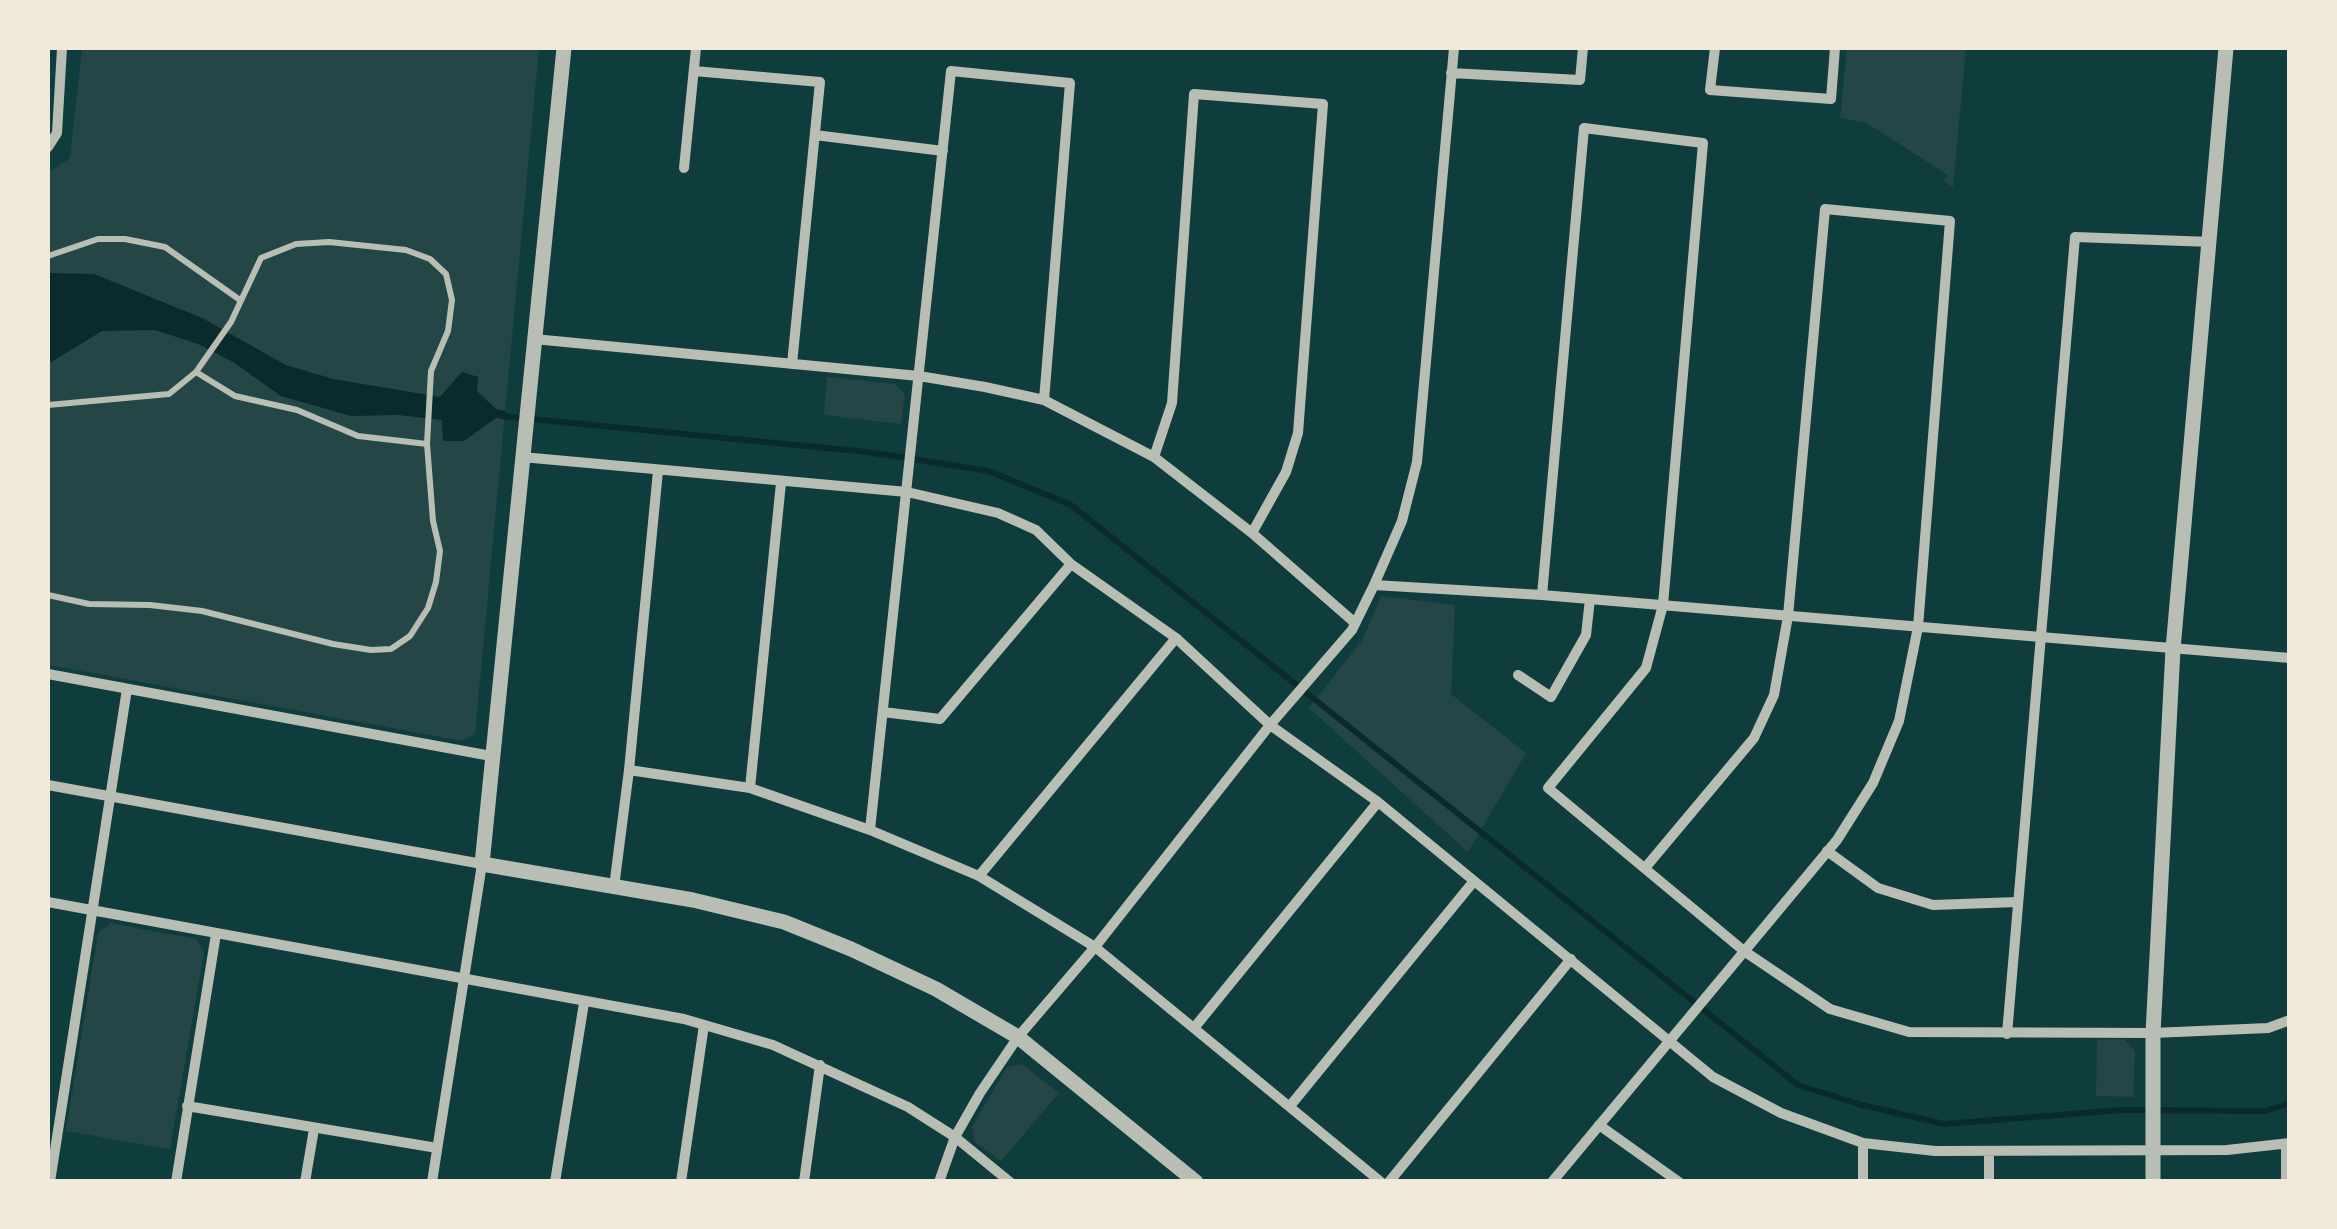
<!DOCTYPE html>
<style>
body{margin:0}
#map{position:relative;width:2337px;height:1229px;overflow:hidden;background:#0f3d3e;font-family:Roboto,sans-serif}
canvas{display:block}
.frame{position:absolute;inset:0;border:50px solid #f1e9da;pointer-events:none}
</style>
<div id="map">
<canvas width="2337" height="1229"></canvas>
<div class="frame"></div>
</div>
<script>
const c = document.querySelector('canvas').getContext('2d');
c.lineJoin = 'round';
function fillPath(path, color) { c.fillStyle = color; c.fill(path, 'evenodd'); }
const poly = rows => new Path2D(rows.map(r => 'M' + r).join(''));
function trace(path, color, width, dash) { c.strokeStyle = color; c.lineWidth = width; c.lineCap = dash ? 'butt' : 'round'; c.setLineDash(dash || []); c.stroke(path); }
const green = poly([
 [82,48,539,48,475,734,463,741,48,665,48,173,70,158],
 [1847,48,1966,48,1953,187,1944,181,1948,175,1865,122,1840,118],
 [827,377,895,384,905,395,901,424,824,415],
 [1381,596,1455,605,1451,694,1526,753,1468,852,1309,708,1363,639],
 [111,923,196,939,204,952,170,1149,66,1131,98,933],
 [2124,1039,2135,1051,2133,1097,2096,1096,2097,1040],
 [1022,1064,1059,1093,1001,1161,975,1142,972,1127,1007,1067]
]);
const water = poly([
 [48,273,94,274,202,318,286,365,333,379,440,397,462,372,478,377,477,391,496,409,506,411,505,418,496,418,464,441,443,441,442,420,398,415,351,416,281,396,233,362,198,344,155,330,102,331,48,364]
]);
const stream = poly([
 [501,416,867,452,989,471,1071,505,1798,1085,1862,1105,1944,1124,2122,1110,2265,1111,2290,1103]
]);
const service = poly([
 [48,256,98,239,125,239,165,247,240,300],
 [196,372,235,396,297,410,358,436,427,444],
 [48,405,169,394,196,372,231,322,261,258,296,244,329,242,406,250,430,259,446,274,452,300,448,331,431,371,427,444,433,521,440,551,436,582,428,608,410,636,391,649,371,650,333,644,202,611,150,605,89,604,48,595]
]);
const minor = poly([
 [1715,48,1710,90,1831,99,1835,48],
 [694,71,820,82,792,364],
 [1451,73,1580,80,1583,48],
 [815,135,943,151],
 [48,147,57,133,62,48],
 [684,168,696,48],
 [534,339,919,376,985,387,1044,400,1154,457,1172,403,1194,94,1323,104,1298,433,1286,472,1252,533,1154,457],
 [522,457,907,492,998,513,1036,530,1071,564,1176,638,1270,725,1378,802,1713,1077,1781,1113,1863,1143,1935,1151,2227,1150,2290,1143],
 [1252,533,1355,623],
 [1374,585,1542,595,2290,658],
 [1542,595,1584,128,1703,143,1663,605,1646,668,1548,788,1744,951,1830,1009,1909,1032,2153,1033,2268,1028,2290,1020],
 [48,674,491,756],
 [1518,675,1551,697,1586,635,1590,599],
 [883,712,940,719,1071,564],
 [629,770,750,788,870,830,979,876,1095,947,1381,1182],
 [48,785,482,864,432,1182],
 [750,788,781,483],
 [870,830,951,71,1070,83,1044,400],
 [1827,851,1878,888,1933,905,2018,902],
 [979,876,1176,638],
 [614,887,629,770,658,471],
 [48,902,684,1019,773,1045,908,1107,955,1137,1010,1182],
 [1194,1028,1378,802],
 [2007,1034,2075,237,2211,242],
 [187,1106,437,1148],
 [1290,1106,1474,881],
 [1599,1125,1679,1182],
 [1863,1143,1863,1182],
 [2286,1144,2286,1182],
 [50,1182,127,689],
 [176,1182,216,934],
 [305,1182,314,1129],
 [555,1182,584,1003],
 [681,1182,704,1025],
 [804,1182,820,1065],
 [939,1182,955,1137,980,1093,1018,1037,1095,947,1270,725,1352,630,1374,585,1402,521,1417,462,1454,48],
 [1389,1182,1571,959],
 [1552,1182,1837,840,1873,783,1899,721,1918,627,1950,221,1825,209,1788,616,1774,695,1754,738,1645,868],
 [1989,1182,1989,1152]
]);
const tertiary = poly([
 [564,48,482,864,693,900,784,922,851,949,936,989,1018,1037,1196,1182],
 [2153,1182,2153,1033,2173,649,2226,48]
]);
fillPath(green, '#244646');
fillPath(water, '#0a2a2b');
trace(stream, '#0a2a2b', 6);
trace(service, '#b8beb3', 6);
trace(minor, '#b8beb3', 10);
trace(tertiary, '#b8beb3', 15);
</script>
